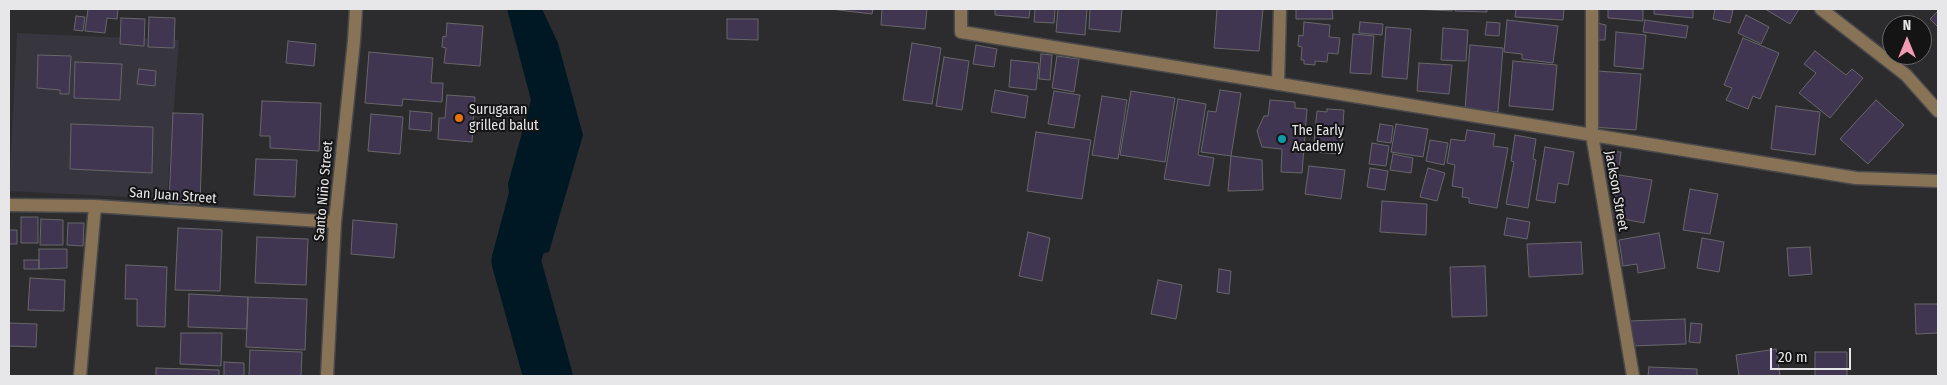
<!DOCTYPE html>
<meta charset="utf-8">
<style>
body{margin:0}
#map{position:relative;width:1947px;height:385px;overflow:hidden;background:#2c2c2e;font-family:"Fira Sans Condensed",sans-serif}
canvas{display:block}
.frame{position:absolute;inset:0;border:10px solid #e7e6e8;pointer-events:none}
.north{position:absolute;left:1882px;top:15px;width:50px;height:50px;box-sizing:border-box;background:#151415;border:1px solid #696869;border-radius:50%;rotate:0deg;font-size:14px;font-weight:700;line-height:20px;text-align:center;color:#e7e6e8}
.north::after{content:'';display:block;margin:auto;width:18px;height:22px;background:#f19ab3;clip-path:polygon(50% 0,100% 100%,50% 72%,0 100%)}
.scale{position:absolute;left:1770px;top:348px;width:81px;height:22px;box-sizing:border-box;border:2px solid #e7e6e8;border-top:0;padding-left:6px;font-size:15px;line-height:18px;white-space:nowrap;color:#e7e6e8;-webkit-text-stroke:4px #151415;paint-order:stroke}
</style>
<div id="map">
<canvas width="1947" height="385"></canvas>
<div class="frame"></div>
<div class="north">N</div>
<div class="scale">20 m</div>
</div>
<script>
const c = document.querySelector('canvas').getContext('2d');
c.lineJoin = 'round';
function fillPath(path, color) { c.fillStyle = color; c.fill(path, 'evenodd'); }
const poly = rows => new Path2D(rows.map(r => 'M' + r).join(''));
function trace(path, color, width, dash) { c.strokeStyle = color; c.lineWidth = width; c.lineCap = dash ? 'butt' : 'round'; c.setLineDash(dash || []); c.stroke(path); }
function label(font, color, halo, rows, align = 'center') {
  c.font = font + ' "Fira Sans Condensed",sans-serif'; c.lineWidth = 4; c.setLineDash([]); c.textBaseline = 'middle'; c.strokeStyle = halo; c.fillStyle = color; for (const [text, x, y, turn = 0] of rows) {
    c.save(); c.translate(x, y); c.rotate((+turn || 0) * Math.PI / 180); c.textAlign = isNaN(turn) ? turn : align; if (halo) c.strokeText(text, 0, 0); c.fillText(text, 0, 0); c.restore();
  }
}
const built = poly([
 [17,33,179,40,167,199,9,191]
]);
const water = poly([
 [507,9,542,9,558,43,583,135,549,252,516,261,508,184,531,100]
]);
const river = poly([
 [533,198,516,261,548,376]
]);
const building = poly([
 [88,9,118,9,117,19,107,18,105,33,85,31,88,9],
 [830,9,873,9,872,14,830,9],
 [882,9,927,9,925,29,881,25,882,9],
 [995,9,1030,9,1029,18,995,15,995,9],
 [1035,9,1055,9,1054,23,1034,22,1035,9],
 [1058,9,1087,9,1085,35,1056,32,1058,9],
 [1090,9,1122,9,1120,32,1089,29,1090,9],
 [1217,9,1263,9,1259,51,1214,48,1217,9],
 [1296,9,1332,9,1333,19,1296,19,1296,9],
 [1413,9,1453,9,1452,11,1413,9],
 [1455,9,1487,9,1487,12,1455,11,1455,9],
 [1516,9,1564,9,1563,20,1515,17,1516,9],
 [1608,9,1643,9,1643,21,1608,18,1608,9],
 [1654,9,1693,9,1693,18,1654,14,1654,9],
 [1715,9,1733,10,1730,23,1713,19,1715,9],
 [1765,9,1799,9,1790,24,1765,9],
 [1938,11,1938,27,1930,19,1938,11],
 [1746,15,1769,27,1761,44,1738,33,1746,15],
 [76,16,85,17,83,31,74,30,76,16],
 [149,17,175,18,174,48,148,47,149,17],
 [121,18,145,19,144,46,120,44,121,18],
 [727,19,758,19,758,40,727,39,727,19],
 [1507,20,1558,26,1553,63,1522,59,1522,54,1504,52,1507,20],
 [1645,20,1688,26,1686,38,1643,32,1645,20],
 [1304,22,1330,25,1329,37,1340,38,1338,54,1328,53,1327,62,1315,61,1315,65,1304,64,1304,60,1301,60,1302,47,1298,46,1299,35,1303,36,1304,22],
 [1360,22,1383,24,1382,35,1359,33,1360,22],
 [1487,22,1500,23,1499,36,1485,35,1487,22],
 [447,23,483,26,480,66,444,63,446,48,442,47,443,36,446,37,447,23],
 [1597,23,1606,25,1605,40,1595,40,1597,23],
 [1386,27,1411,29,1407,79,1382,77,1386,27],
 [1443,28,1468,30,1466,61,1441,60,1443,28],
 [1616,32,1646,35,1643,69,1614,66,1616,32],
 [1353,34,1374,36,1371,74,1350,73,1353,34],
 [1743,38,1779,53,1760,99,1753,96,1748,109,1726,100,1732,88,1724,85,1743,38],
 [288,41,316,44,314,66,286,63,288,41],
 [912,43,941,48,932,104,903,100,912,43],
 [976,45,997,49,994,67,973,64,976,45],
 [1470,45,1503,48,1498,112,1465,109,1470,45],
 [1815,51,1846,75,1852,69,1863,78,1830,118,1799,93,1816,73,1804,64,1815,51],
 [369,52,433,58,431,83,443,83,442,102,403,99,402,106,365,103,369,52],
 [1041,54,1052,55,1050,80,1039,79,1041,54],
 [38,55,71,56,69,94,60,94,60,90,37,88,38,55],
 [1057,56,1079,59,1074,92,1052,88,1057,56],
 [944,57,969,61,962,110,936,106,944,57],
 [1011,60,1039,63,1036,90,1009,87,1011,60],
 [1513,61,1557,65,1553,110,1509,106,1513,61],
 [75,62,122,64,120,100,74,98,75,62],
 [1419,63,1452,65,1449,94,1417,91,1419,63],
 [139,69,156,71,155,86,137,84,139,69],
 [1597,71,1641,74,1636,130,1592,127,1597,71],
 [995,90,1028,96,1025,118,991,112,995,90],
 [1220,90,1241,93,1231,156,1201,152,1208,111,1216,112,1220,90],
 [1054,91,1080,95,1074,128,1048,124,1054,91],
 [1131,91,1175,98,1165,162,1120,155,1131,91],
 [447,95,475,97,472,142,438,139,439,118,445,118,447,95],
 [1102,96,1127,100,1118,159,1092,155,1102,96],
 [1178,99,1206,104,1198,155,1214,158,1209,186,1164,179,1178,99],
 [1270,100,1295,102,1295,108,1307,109,1302,173,1281,172,1282,149,1262,147,1257,131,1264,116,1268,116,1270,100],
 [1876,100,1904,125,1868,164,1840,139,1876,100],
 [262,101,321,103,319,151,270,148,270,136,260,136,262,101],
 [1776,106,1820,112,1815,155,1771,149,1776,106],
 [1327,109,1344,110,1341,154,1313,152,1317,111,1327,112,1327,109],
 [410,111,432,113,431,131,409,129,410,111],
 [173,113,203,114,200,204,169,203,173,113],
 [371,114,403,117,400,154,368,151,371,114],
 [71,124,153,127,152,173,70,169,71,124],
 [1380,124,1393,126,1391,143,1377,141,1380,124],
 [1396,124,1428,129,1423,157,1391,152,1396,124],
 [1467,130,1495,134,1493,146,1508,148,1497,208,1469,203,1469,198,1462,197,1463,188,1452,186,1455,165,1447,163,1451,139,1465,141,1467,130],
 [1036,132,1091,140,1082,199,1027,191,1036,132],
 [1515,135,1536,139,1533,159,1536,160,1528,208,1506,204,1514,162,1511,161,1515,135],
 [1430,140,1448,143,1444,165,1426,161,1430,140],
 [1372,143,1389,146,1386,166,1369,164,1372,143],
 [1545,147,1574,152,1568,185,1558,183,1555,203,1536,200,1545,147],
 [1603,151,1621,152,1619,168,1602,166,1603,151],
 [1393,154,1413,158,1411,173,1390,170,1393,154],
 [1231,156,1262,160,1263,190,1228,191,1231,156],
 [256,159,297,160,295,197,254,195,256,159],
 [1309,166,1345,170,1341,199,1305,194,1309,166],
 [1370,168,1388,171,1385,190,1367,187,1370,168],
 [1428,168,1445,173,1437,201,1420,197,1428,168],
 [1619,175,1652,180,1644,223,1612,217,1619,175],
 [1690,189,1718,194,1710,234,1683,230,1690,189],
 [1382,201,1427,204,1426,235,1380,232,1382,201],
 [21,217,38,217,38,243,21,243,21,217],
 [1507,218,1530,222,1527,239,1504,235,1507,218],
 [41,219,63,220,63,245,40,245,41,219],
 [353,220,397,224,394,258,351,254,353,220],
 [68,223,84,223,83,246,67,245,68,223],
 [178,228,222,230,220,291,175,290,178,228],
 [9,230,17,230,17,244,9,244,9,230],
 [1028,232,1050,238,1042,281,1019,276,1028,232],
 [1659,233,1665,268,1638,273,1637,264,1623,266,1619,240,1659,233],
 [257,237,308,239,306,285,255,283,257,237],
 [1702,238,1724,242,1719,272,1697,268,1702,238],
 [1581,242,1583,274,1529,277,1527,244,1581,242],
 [1810,247,1812,274,1789,276,1787,248,1810,247],
 [39,249,67,249,67,268,39,269,39,249],
 [24,260,39,260,39,269,24,269,24,260],
 [126,265,167,267,165,327,137,326,137,299,125,299,126,265],
 [1485,266,1487,316,1452,317,1450,267,1485,266],
 [1219,269,1231,271,1229,294,1217,292,1219,269],
 [30,278,65,280,64,311,28,310,30,278],
 [1158,280,1182,285,1176,319,1151,314,1158,280],
 [189,294,248,297,247,329,188,327,189,294],
 [248,297,307,299,305,350,246,347,248,297],
 [1915,304,1938,304,1938,333,1916,334,1915,304],
 [1685,319,1686,344,1631,346,1630,321,1685,319],
 [9,323,37,324,36,347,9,346,9,323],
 [1691,323,1702,324,1700,343,1689,342,1691,323],
 [181,333,222,333,221,366,180,364,181,333],
 [1776,349,1780,376,1739,376,1736,355,1776,349],
 [250,350,302,352,301,376,249,376,250,350],
 [1815,352,1847,352,1847,376,1815,376,1815,352],
 [224,362,244,363,244,376,224,376,224,362],
 [1649,367,1697,369,1697,376,1648,376,1649,367],
 [156,368,219,370,219,376,156,376,156,368]
]);
const minor = poly([
 [961,9,961,32,1856,178,1938,181],
 [1592,9,1592,135,1633,376],
 [1821,9,1906,75,1938,111],
 [1278,84,1280,9],
 [9,205,95,206,335,222],
 [80,376,95,206],
 [327,376,335,222,354,41,356,9]
]);
const markers = [
 [459,118,5,"#e8710a"],
 [1282,139,5,"#0f9aa8"]
];
const poiNames = [
 ["Surugaran",469,110],
 ["grilled balut",469,126],
 ["The Early",1292,131],
 ["Academy",1292,147]
];
const streetNames = [
 ["Santo Niño Street",324,191,-85],
 ["Jackson Street",1616,191,80],
 ["San Juan Street",173,196,4]
];
fillPath(built, '#37353d');
fillPath(water, '#001823');
trace(river, '#001823', 49);
fillPath(building, '#413652');
trace(building, '#676669', 1);
trace(minor, '#4a4a4c', 15);
trace(minor, '#887356', 12);
for (const [x, y, r, color] of markers) { const dot = new Path2D(); dot.arc(x, y, r, 0, 2 * Math.PI); c.fillStyle = color; c.fill(dot); trace(dot, '#151415', 2); }
label('14px', '#e7e6e8', '#151415', poiNames, 'left');
label('14px', '#e7e6e8', '#151415', streetNames);
</script>
